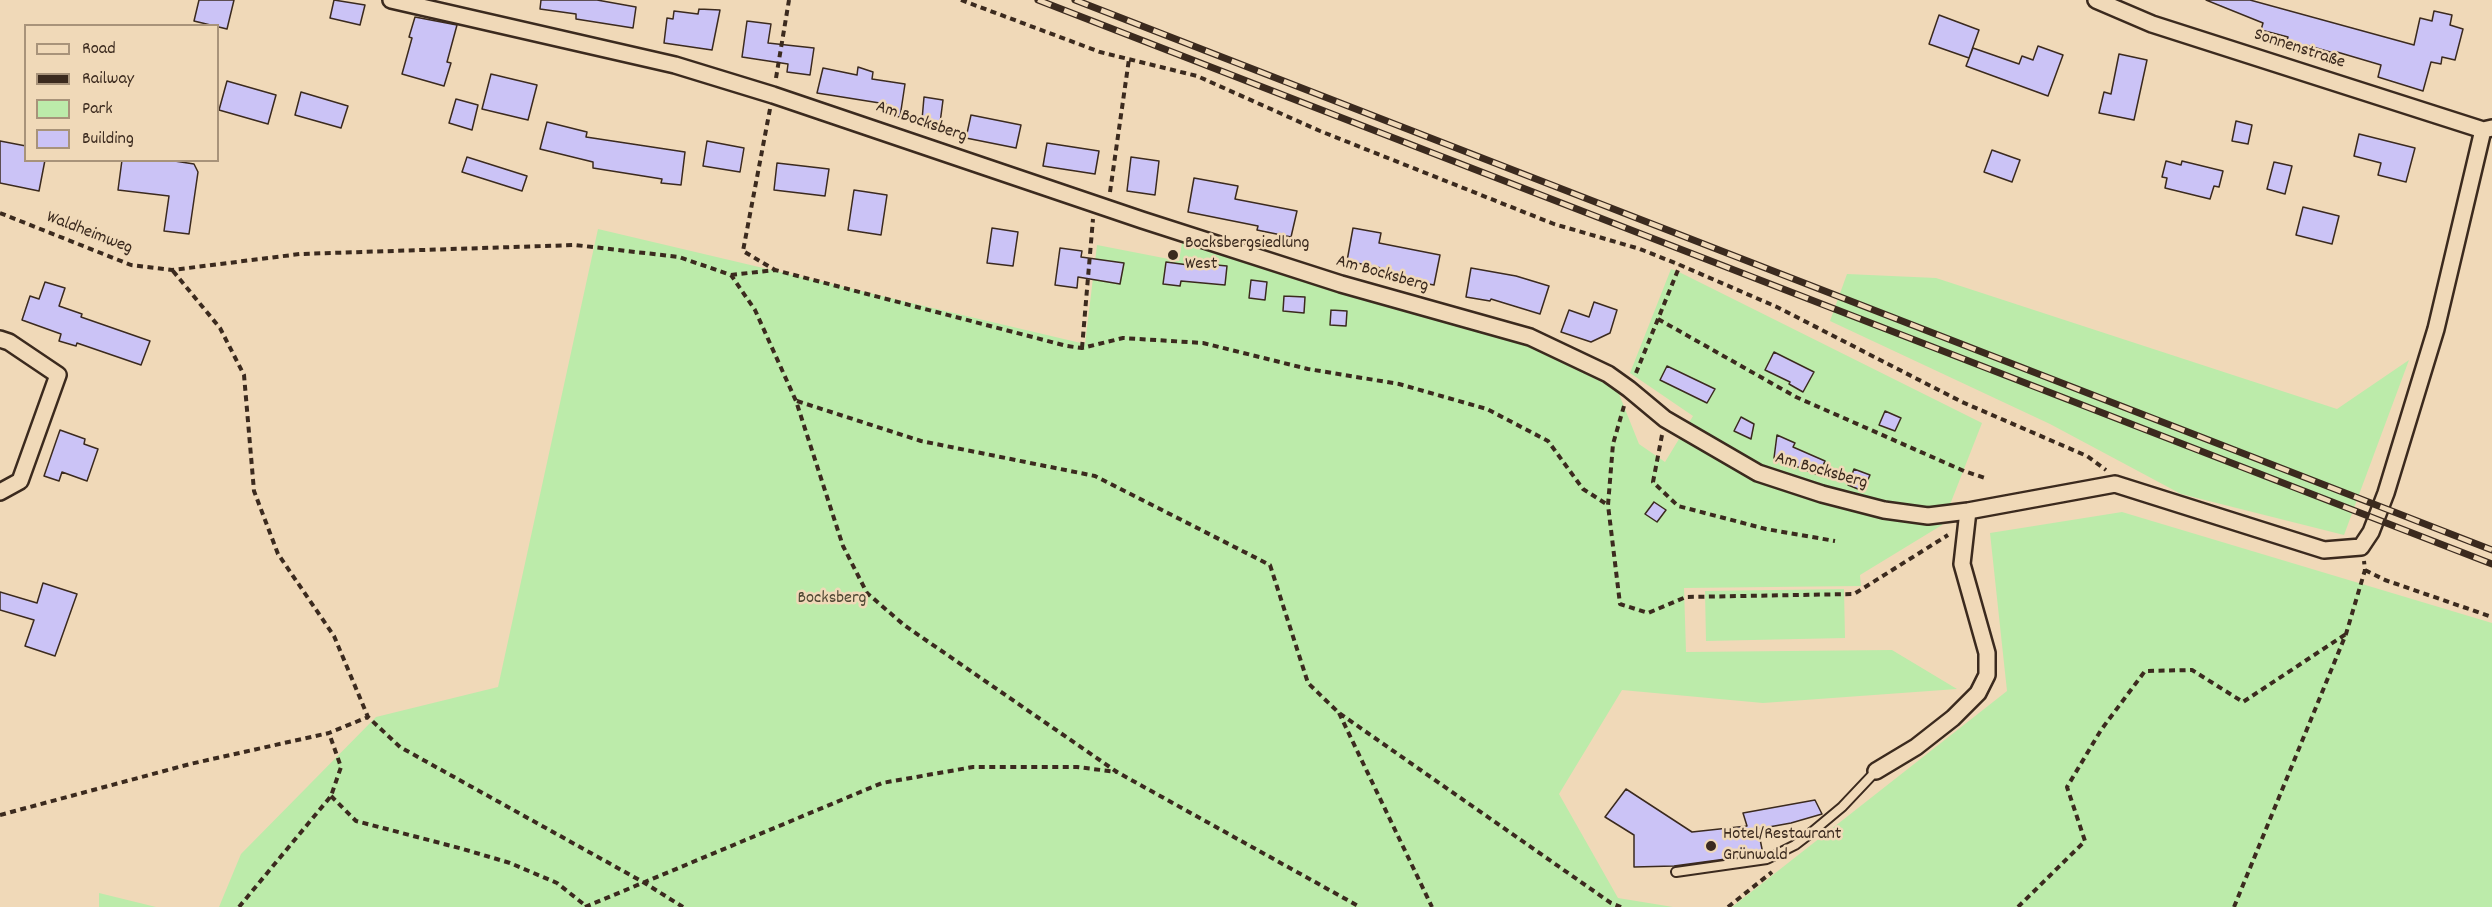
<!DOCTYPE html>
<meta charset="utf-8">
<style>
body{margin:0}
#map{position:relative;width:2492px;height:907px;overflow:hidden;background:#f0d9b8;font-family:Dekko,sans-serif}
canvas{display:block}
.legend{position:absolute;left:24px;top:24px;width:195px;height:138px;box-sizing:border-box;background:#f0d9b8;border:2px solid #a8937a;margin:0;padding:8px 10px;list-style:none;font-size:18px;color:#3b2a1e}
.legend li{display:flex;align-items:center;gap:12px;height:30px}
.legend b{width:30px;border:2px solid #a8937a}
</style>
<div id="map">
<canvas width="2492" height="907"></canvas>
<ul class="legend">
<li><b style="height:8px;background:#f0d9b8"></b>Road</li>
<li><b style="height:8px;background:#3b2a1e"></b>Railway</li>
<li><b style="height:16px;background:#bcebaa"></b>Park</li>
<li><b style="height:16px;background:#cbc3f6"></b>Building</li>
</ul>
</div>
<script>
const c = document.querySelector('canvas').getContext('2d');
c.lineJoin = 'round';
function fillPath(path, color) { c.fillStyle = color; c.fill(path, 'evenodd'); }
const poly = rows => new Path2D(rows.map(r => 'M' + r).join(''));
function trace(path, color, width, dash) { c.strokeStyle = color; c.lineWidth = width; c.lineCap = dash ? 'butt' : 'round'; c.setLineDash(dash || []); c.stroke(path); }
function label(font, color, halo, rows, align = 'center') {
  c.font = font + ' Dekko,sans-serif'; c.lineWidth = 5; c.setLineDash([]); c.textBaseline = 'middle'; c.strokeStyle = halo; c.fillStyle = color; for (const [text, x, y, turn = 0] of rows) {
    c.save(); c.translate(x, y); c.rotate((+turn || 0) * Math.PI / 180); c.textAlign = isNaN(turn) ? turn : align; if (halo) c.strokeText(text, 0, 0); c.fillText(text, 0, 0); c.restore();
  }
}
const green = poly([
 [598,229,1085,344,1097,245,1179,261,1182,243,1525,345,1617,389,1639,444,1665,462,1693,416,1630,373,1671,269,1677,271,1982,423,1942,525,1860,575,1861,586,1684,588,1686,652,1892,650,1957,689,1763,703,1622,690,1559,794,1618,898,1673,907,219,907,241,854,376,717,498,687],
 [1847,274,1936,278,2337,409,2409,360,2344,535,2181,494,2050,424,1830,321],
 [2122,512,2492,623,2492,907,1732,907,2007,691,1990,533],
 [1844,589,1845,638,1706,641,1705,591],
 [99,893,156,907,99,907]
]);
const building = poly([
 [199,0,234,0,227,29,194,21,199,0],
 [334,0,365,5,360,25,330,18,334,0],
 [541,0,597,0,636,7,633,28,576,19,576,14,540,9,541,0],
 [2206,0,2250,0,2414,45,2420,18,2432,21,2434,11,2452,15,2450,25,2463,29,2455,60,2442,57,2441,64,2431,62,2423,91,2378,77,2381,65,2337,52,2337,54,2306,45,2305,50,2286,44,2288,37,2261,30,2263,23,2206,0],
 [699,9,720,10,712,50,664,43,667,18,673,19,674,11,698,14,699,9],
 [1939,15,1979,30,1969,58,1929,44,1939,15],
 [415,17,457,25,447,62,451,63,444,86,402,74,412,38,409,37,415,17],
 [747,21,771,24,768,43,814,48,810,75,787,72,788,64,742,57,747,21],
 [2038,46,2063,55,2048,96,1966,66,1973,48,2019,64,2022,56,2033,60,2038,46],
 [2119,54,2147,60,2134,120,2099,113,2104,92,2111,94,2119,54],
 [858,67,873,72,872,79,905,84,900,117,884,114,886,104,817,93,823,68,857,75,858,67],
 [491,74,537,85,528,120,482,109,491,74],
 [227,81,276,95,268,124,219,110,227,81],
 [301,92,348,106,341,128,295,115,301,92],
 [924,97,943,100,940,123,922,120,924,97],
 [456,99,478,105,472,130,449,123,456,99],
 [971,115,1021,125,1016,148,966,138,971,115],
 [2236,121,2252,125,2248,144,2232,141,2236,121],
 [547,122,587,132,586,137,685,152,681,185,661,183,662,179,593,168,593,162,540,149,547,122],
 [2359,134,2415,148,2406,182,2378,175,2381,163,2354,156,2359,134],
 [0,141,26,146,26,160,45,160,39,191,0,183,0,141],
 [707,141,744,148,740,172,703,166,707,141],
 [1047,143,1099,151,1095,174,1043,166,1047,143],
 [1992,150,2020,160,2012,182,1984,172,1992,150],
 [467,157,527,176,522,191,462,172,467,157],
 [1131,157,1159,161,1155,195,1127,191,1131,157],
 [122,160,168,160,194,164,198,172,189,234,164,231,169,196,118,190,122,160],
 [2166,161,2181,165,2182,161,2223,171,2219,187,2214,186,2210,199,2165,188,2167,178,2162,177,2166,161],
 [2274,162,2292,166,2285,194,2267,189,2274,162],
 [777,163,829,169,825,196,774,190,777,163],
 [1194,178,1238,186,1235,199,1297,211,1291,237,1257,230,1258,226,1188,212,1194,178],
 [854,190,887,195,881,235,848,230,854,190],
 [2303,207,2339,216,2332,244,2296,235,2303,207],
 [992,228,1018,232,1013,266,987,263,992,228],
 [1353,228,1381,233,1379,243,1440,255,1434,285,1380,275,1381,268,1347,261,1353,228],
 [1060,248,1082,251,1081,257,1124,263,1120,284,1078,277,1077,288,1055,285,1060,248],
 [1166,262,1196,266,1196,263,1227,266,1225,285,1181,281,1180,286,1163,284,1166,262],
 [1471,268,1516,276,1549,286,1540,314,1491,299,1490,301,1466,297,1471,268],
 [1251,280,1267,282,1265,300,1249,298,1251,280],
 [45,282,65,288,59,306,82,314,81,317,150,341,141,365,77,343,76,346,59,341,61,334,22,320,30,296,39,299,45,282],
 [1284,296,1305,297,1304,313,1283,311,1284,296],
 [1594,302,1617,310,1610,333,1591,342,1561,332,1569,310,1589,317,1594,302],
 [1331,310,1347,311,1346,326,1330,325,1331,310],
 [1774,352,1814,372,1803,392,1789,384,1790,382,1765,370,1774,352],
 [1667,366,1715,389,1707,403,1660,380,1667,366],
 [1885,411,1901,418,1895,431,1879,425,1885,411],
 [1741,417,1754,424,1751,439,1734,431,1741,417],
 [60,430,85,439,84,444,98,449,87,481,62,472,59,481,44,476,60,430],
 [1777,435,1795,443,1793,447,1825,461,1819,475,1774,458,1777,435],
 [1854,469,1870,475,1863,491,1848,485,1854,469],
 [1654,502,1666,510,1657,522,1645,514,1654,502],
 [43,583,77,594,55,656,25,646,34,620,0,610,0,592,37,603,43,583],
 [1626,789,1692,832,1747,826,1743,813,1815,800,1822,814,1791,823,1758,829,1763,854,1674,866,1634,867,1634,835,1605,817,1626,789]
]);
const path = poly([
 [961,0,1100,52,1197,76,1320,131,1554,224,1640,249,1680,265,1777,307,1962,402,2087,456,2106,470],
 [776,78,789,0],
 [770,109,743,251,775,270],
 [1110,192,1129,59],
 [0,213,131,265,172,270,300,254,575,245,679,257,731,275,755,310,796,401,843,546,867,593,904,625,1117,772,1360,907],
 [173,271,220,328,244,375,254,491,278,554,334,636,368,717,400,747,643,882,683,907],
 [731,275,775,270,1067,346,1082,348,1123,338,1203,343,1308,369,1399,384,1487,409,1548,441,1583,489,1608,505],
 [1658,319,1796,397,1964,471,1988,479],
 [1082,348,1093,219],
 [1636,373,1680,265],
 [797,401,921,441,1095,476,1270,565,1308,683,1339,713,1611,903,1621,907],
 [1624,406,1613,444,1608,505,1620,604,1648,613,1686,597,1854,594,1948,535],
 [1662,435,1653,482,1678,506,1766,529,1835,541],
 [2365,570,2385,580,2492,617],
 [1339,713,1432,907],
 [331,796,356,821,463,849,510,863,557,883,586,906],
 [0,815,190,764,329,733,368,717],
 [239,907,331,796,341,767,329,733],
 [585,907,882,783,973,767,1077,767,1117,772],
 [1728,907,1772,872],
 [2018,907,2085,841,2067,787,2101,730,2145,671,2192,670,2243,702,2346,634],
 [2234,907,2346,634,2365,570,2364,561]
]);
const service = poly([
 [1676,872,1767,859,1795,845,1812,832,1842,807,1876,771]
]);
const minor = poly([
 [391,0,675,65,773,95,1142,220,1341,284,1530,337,1608,374,1629,389,1665,419,1758,473,1822,494,1884,510,1928,516,1968,511,2115,484,2324,550,2361,547,2371,532,2386,493,2436,329,2483,130],
 [2096,0,2152,24,2483,130,2492,128],
 [0,339,9,342,58,375,20,481,0,492],
 [1876,771,1916,747,1953,718,1978,693,1987,675,1987,653,1962,564,1968,511]
]);
const rail = poly([
 [1038,0,2492,564],
 [1075,0,2492,550]
]);
const markers = [
 [1173,255,6,"#3b2a1e"],
 [1711,846,6,"#3b2a1e"]
];
const streetNames = [
 ["Sonnenstraße",2299,50,18],
 ["Am Bocksberg",921,123,19],
 ["Waldheimweg",89,234,21],
 ["Am Bocksberg",1382,275,16],
 ["Am Bocksberg",1821,472,16]
];
const poiNames = [
 ["Bocksbergsiedlung",1185,245],
 ["West",1185,266],
 ["Hotel/Restaurant",1723,836],
 ["Grünwald",1723,857]
];
const parkNames = [
 ["Bocksberg",832,600]
];
fillPath(green, '#bcebaa');
fillPath(building, '#cbc3f6');
trace(building, '#3b2a1e', 1.5);
trace(service, '#3b2a1e', 12);
trace(minor, '#3b2a1e', 20);
trace(path, '#3b2a1e', 4, [6, 4.5]);
trace(service, '#f0d9b8', 8);
trace(minor, '#f0d9b8', 15);
trace(rail, '#3b2a1e', 7);
trace(rail, '#f0d9b8', 4.5, [14]);
for (const [x, y, r, color] of markers) { const dot = new Path2D(); dot.arc(x, y, r, 0, 2 * Math.PI); c.fillStyle = color; c.fill(dot); trace(dot, '#f0d9b8', 2); }
label('18px', '#3b2a1e', '#f0d9b8', streetNames);
label('18px', '#3b2a1e', '#f0d9b8', poiNames, 'left');
label('18px', '#4e4733', '#f0d9b8', parkNames);
</script>
